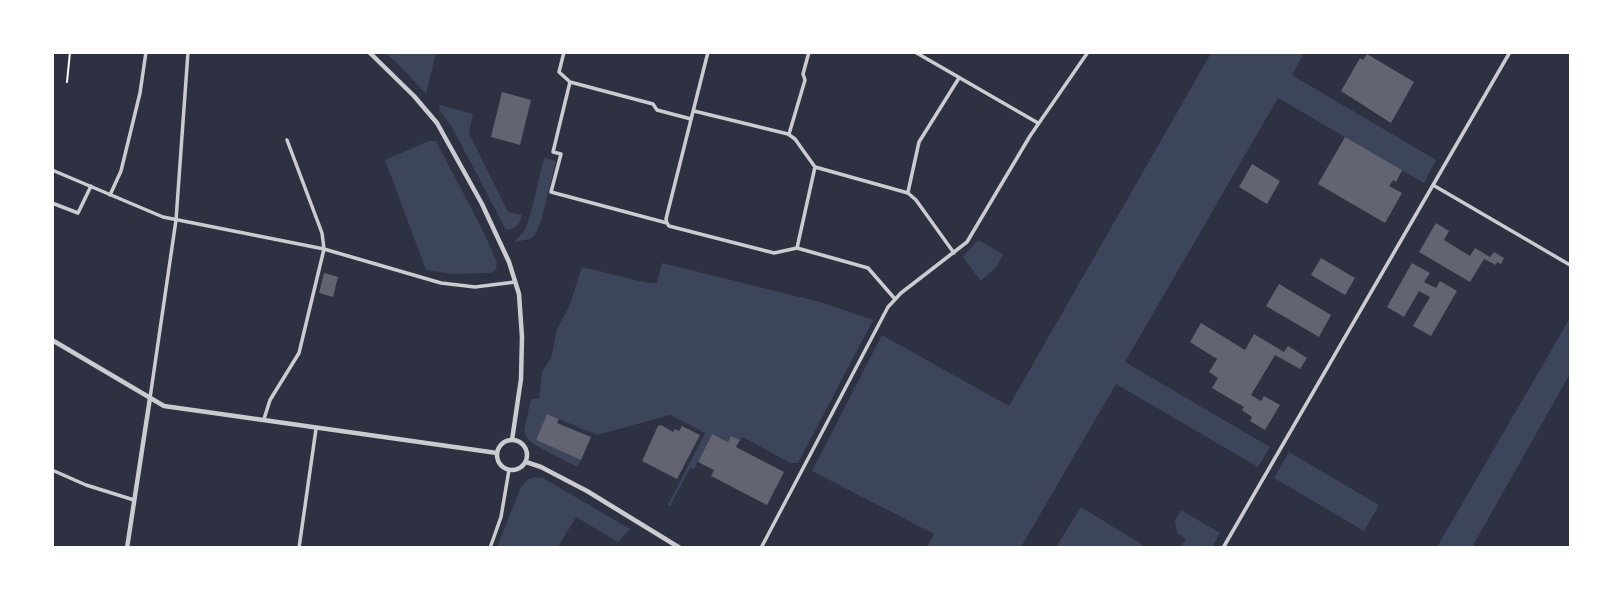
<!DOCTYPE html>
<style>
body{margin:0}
#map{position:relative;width:1623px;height:600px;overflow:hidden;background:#2d3142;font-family:Ubuntu,sans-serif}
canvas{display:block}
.frame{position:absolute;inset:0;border:54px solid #fff;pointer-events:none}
</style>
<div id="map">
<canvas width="1623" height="600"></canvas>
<div class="frame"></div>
</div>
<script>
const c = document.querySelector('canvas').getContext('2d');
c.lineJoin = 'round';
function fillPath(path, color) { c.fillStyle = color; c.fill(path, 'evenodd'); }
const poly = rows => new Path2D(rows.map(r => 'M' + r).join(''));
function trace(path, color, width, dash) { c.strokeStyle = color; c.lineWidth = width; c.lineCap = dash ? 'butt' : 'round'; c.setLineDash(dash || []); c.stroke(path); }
const green = poly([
 [385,53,436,53,426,94,397,63],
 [1211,53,1304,53,1292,75,1436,160,1424,183,1278,98,1125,362,1270,447,1258,467,1116,384,1021,547,927,547,934,534,812,471,882,335,1009,406],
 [440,105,473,114,469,133,508,212,522,215,520,222,515,228,506,230,452,127,439,110],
 [429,141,436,141,482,229,497,262,496,269,490,273,453,274,426,270,385,160],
 [544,158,556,161,541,221,535,235,530,239,514,242,525,230,530,216],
 [978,240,1003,254,997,266,981,281,963,257],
 [662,263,820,302,873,320,798,463,790,463,743,437,740,440,731,436,728,442,712,434,694,469,690,468,670,506,668,505,705,433,670,415,597,435,547,414,536,440,581,460,577,467,535,445,527,438,524,431,530,403,532,399,539,398,542,372,551,358,557,329,569,307,582,267,648,283,657,283],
 [1570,318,1570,374,1472,547,1437,547],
 [1289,452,1379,505,1364,531,1274,478],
 [534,477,543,478,630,529,618,542,576,517,558,547,497,547,521,487,527,480],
 [1081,507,1146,547,1056,547],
 [1181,510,1220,533,1212,547,1181,547,1186,539,1177,533,1175,521]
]);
const building = poly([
 [1367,54,1414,82,1391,123,1341,91,1360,58,1363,60],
 [502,92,531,100,520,145,491,137],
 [1345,137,1402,170,1396,182,1393,180,1389,186,1402,193,1385,223,1318,184],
 [1252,164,1280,181,1267,204,1239,187],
 [1436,223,1449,231,1444,240,1470,256,1475,248,1490,257,1494,252,1504,258,1501,264,1497,262,1496,265,1484,259,1470,282,1419,252],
 [1321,258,1355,278,1345,295,1311,275],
 [1412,263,1430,273,1424,282,1436,288,1440,281,1457,291,1431,336,1413,326,1430,297,1419,291,1404,317,1387,307],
 [324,273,338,277,333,297,319,293],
 [1279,284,1331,315,1319,337,1266,306],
 [1201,323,1245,350,1254,334,1284,352,1288,346,1307,358,1300,369,1275,355,1251,395,1261,401,1264,396,1280,405,1265,430,1250,421,1252,417,1242,410,1244,407,1212,388,1218,378,1209,372,1217,359,1190,342],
 [547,414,559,419,557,423,591,437,581,460,536,440],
 [661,425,673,432,675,429,679,431,682,426,700,435,677,479,642,461,658,426],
 [712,434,728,442,731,436,740,440,736,447,784,472,767,505,711,476,714,470,698,462]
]);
const path = poly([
 [67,82,70,52]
]);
const minor = poly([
 [564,52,559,72,570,82,653,104,657,110,691,119],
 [708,52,666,219,667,223,669,226,774,253,797,248,868,268,895,299],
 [915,52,1038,123],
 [570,82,553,152,561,154,551,192,667,223],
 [694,111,788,134,795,139,815,167,908,193,916,200,954,253],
 [789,134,805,80,803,74,809,52],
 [52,170,163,217,324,249,441,283,475,287,515,282],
 [1433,185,1570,265],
 [908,192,919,142,959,78],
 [110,195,121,171,140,93,146,52],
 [52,203,78,213,91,186],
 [797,248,815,167],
 [150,398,176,220,188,52],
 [264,419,270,400,299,353,324,249,322,233,287,140],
 [52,470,86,485,134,500],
 [299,548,316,429],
 [490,548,501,517,509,470],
 [761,548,888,307,901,293,967,242,1030,136,1088,52],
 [1223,548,1510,52]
]);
const tertiary = poly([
 [369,52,414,96,437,123,482,204,509,262,519,294,522,337,521,379,512,440],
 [52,340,164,406,497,453],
 '497 455a15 15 0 1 1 30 0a15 15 0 1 1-30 0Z',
 [526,462,541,467,587,491,680,548],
 [127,548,150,398]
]);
fillPath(green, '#3c4559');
fillPath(building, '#626471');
trace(path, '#fff', 2);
trace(minor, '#caccd0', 3.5);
trace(tertiary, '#caccd0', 4.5);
</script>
